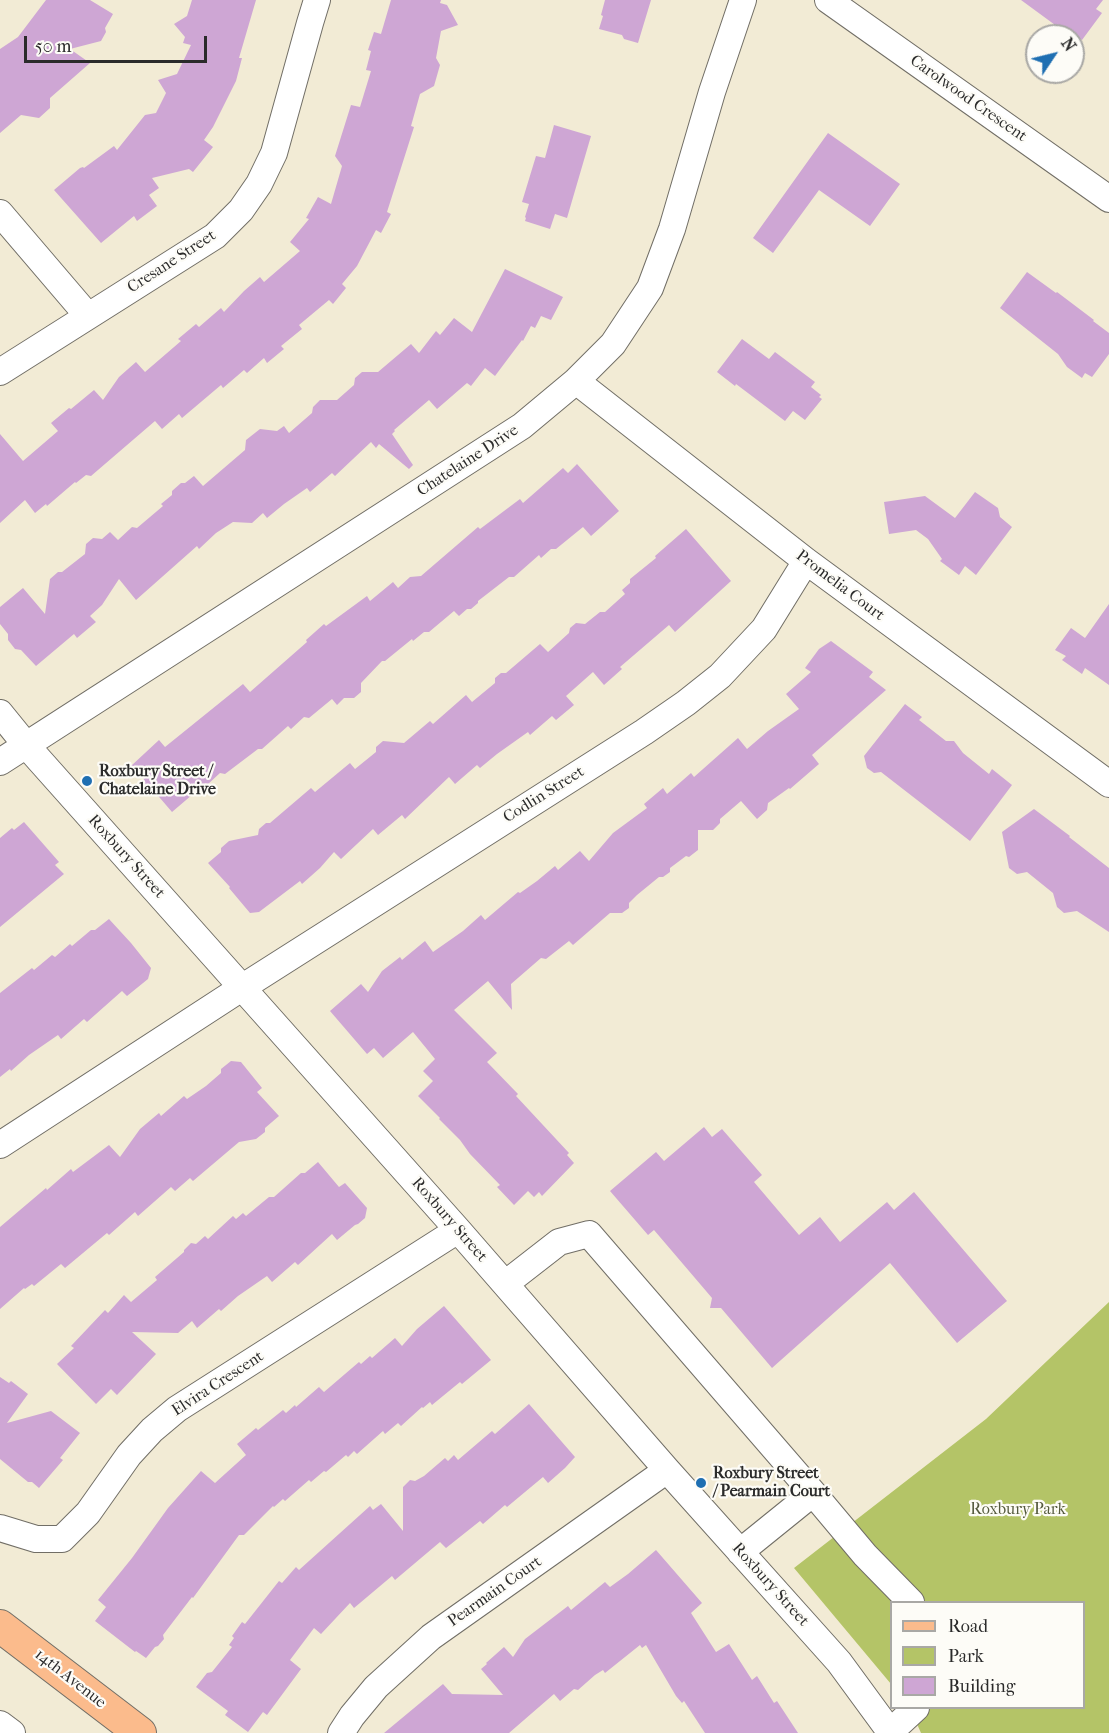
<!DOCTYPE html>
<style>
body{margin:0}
#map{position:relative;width:1109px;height:1733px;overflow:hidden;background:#f2ebd5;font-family:"IM FELL French Canon",serif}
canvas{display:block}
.legend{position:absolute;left:890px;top:1601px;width:195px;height:108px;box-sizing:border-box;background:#fdfcf7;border:2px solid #a9a8a5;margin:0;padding:8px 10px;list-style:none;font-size:18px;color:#2b2b2b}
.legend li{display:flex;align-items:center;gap:12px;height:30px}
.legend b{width:30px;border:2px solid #a9a8a5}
.north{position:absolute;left:1025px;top:24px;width:60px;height:60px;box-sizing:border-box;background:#fdfcf7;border:2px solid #a9a8a5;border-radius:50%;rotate:55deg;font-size:16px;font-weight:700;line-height:24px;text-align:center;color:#2b2b2b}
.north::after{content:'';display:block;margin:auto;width:21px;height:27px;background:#1f6fb2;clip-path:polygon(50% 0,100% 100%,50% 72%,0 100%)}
.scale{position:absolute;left:24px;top:36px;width:183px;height:27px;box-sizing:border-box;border:3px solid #2b2b2b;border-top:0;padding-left:8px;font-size:18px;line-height:21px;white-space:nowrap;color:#2b2b2b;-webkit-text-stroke:4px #fdfcf7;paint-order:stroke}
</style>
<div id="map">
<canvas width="1109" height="1733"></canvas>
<ul class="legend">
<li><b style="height:8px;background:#fbbb8c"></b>Road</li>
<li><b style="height:16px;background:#b4c467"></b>Park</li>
<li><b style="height:16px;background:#cea6d4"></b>Building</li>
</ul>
<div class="north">N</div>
<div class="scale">50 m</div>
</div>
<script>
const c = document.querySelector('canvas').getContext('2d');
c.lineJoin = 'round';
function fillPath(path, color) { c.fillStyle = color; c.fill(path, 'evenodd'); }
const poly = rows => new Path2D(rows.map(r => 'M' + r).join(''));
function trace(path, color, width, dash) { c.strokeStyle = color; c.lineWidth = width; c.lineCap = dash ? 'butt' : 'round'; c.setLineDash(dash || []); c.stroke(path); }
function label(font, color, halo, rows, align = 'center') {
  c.font = font + ' "IM FELL French Canon",serif'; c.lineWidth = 4.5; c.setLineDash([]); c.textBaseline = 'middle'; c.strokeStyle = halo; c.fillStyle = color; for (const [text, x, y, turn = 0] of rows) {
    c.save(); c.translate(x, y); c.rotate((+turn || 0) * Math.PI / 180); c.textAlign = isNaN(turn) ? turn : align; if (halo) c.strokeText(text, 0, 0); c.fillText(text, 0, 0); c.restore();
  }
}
const green = poly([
 [1109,1302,1109,1733,921,1733,910,1708,1084,1708,1084,1602,892,1602,891,1684,794,1568,986,1419]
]);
const building = poly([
 [46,0,90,0,113,14,105,28,106,32,101,41,70,49,90,63,50,98,50,108,39,118,21,115,0,133,0,49,18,37],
 [192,0,256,0,239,58,242,58,236,81,213,127,204,140,213,147,193,172,189,169,152,178,159,188,149,195,157,206,137,221,134,216,101,243,54,190,80,168,83,167,84,168,114,146,117,150,145,115,156,113,166,93,158,80,177,74,191,45,183,43,185,37,174,24,187,16],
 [391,0,441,0,440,3,447,5,458,25,441,31,436,58,440,65,434,86,420,94,411,126,414,127,387,212,391,214,381,233,376,230,357,266,342,284,346,288,333,304,329,300,299,325,302,329,281,346,284,349,267,363,264,358,247,373,244,370,223,388,221,385,182,418,179,414,162,429,155,421,91,476,86,475,76,483,75,482,47,506,46,504,35,513,25,500,0,523,0,434,23,461,58,431,51,423,69,408,71,409,94,390,103,400,119,377,136,362,145,372,181,341,178,339,196,324,199,327,221,308,224,312,244,291,260,277,264,282,300,251,290,242,309,219,306,218,318,197,331,204,342,166,335,156,351,105,360,107,371,71,366,70,371,51,368,50,374,32,381,34],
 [605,0,651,0,638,43,624,39,622,35,599,29,603,16,601,15],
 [1021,0,1103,0,1096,9,1102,13,1082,40,1068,30,1066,33],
 [554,125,591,136,567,218,555,214,550,229,525,221,526,218,525,217,529,204,522,202,536,156,545,158],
 [828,133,900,184,870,226,819,190,773,253,753,238],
 [505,269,563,297,551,320,541,316,535,328,531,326,523,341,522,340,495,376,485,368,471,386,467,383,437,409,429,400,394,430,395,431,392,434,413,465,409,469,379,444,376,448,371,442,335,476,332,473,310,492,307,488,284,504,267,518,263,513,252,523,233,522,216,533,199,549,197,546,136,600,119,579,102,605,90,616,96,622,77,638,74,634,36,666,21,650,15,649,8,640,8,634,0,624,0,607,23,588,45,614,50,579,58,572,62,572,85,554,86,544,93,538,102,539,110,532,118,540,132,527,137,528,163,506,161,504,172,495,172,491,181,483,185,483,194,476,203,486,245,450,246,440,260,429,277,431,284,426,289,433,312,413,313,407,320,400,337,400,354,385,355,378,362,372,378,372,411,344,419,353,436,331,440,335,454,318,472,332],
 [1027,272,1056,293,1057,292,1094,320,1093,321,1109,333,1109,354,1092,377,1085,373,1082,378,1067,367,1058,354,1000,308],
 [742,339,769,359,775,352,815,382,811,387,821,395,819,397,822,399,805,420,793,411,785,421,736,384,735,386,717,372],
 [577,464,619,511,591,536,583,527,556,549,551,549,541,558,539,555,514,577,509,577,478,601,478,603,471,609,467,609,459,616,454,611,429,632,424,632,413,641,412,639,385,661,382,661,361,683,361,692,354,698,344,698,337,705,332,699,309,718,304,717,291,729,288,726,262,749,258,749,225,774,220,773,207,785,206,783,172,812,154,791,149,792,143,785,144,779,131,766,159,740,165,747,243,684,250,692,307,642,306,640,324,624,326,626,367,596,370,601,393,582,398,588,410,577,421,576,478,527,480,529,520,499,523,503,563,468,568,473],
 [975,492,998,508,1000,517,1012,527,976,575,965,566,959,575,940,561,942,559,928,539,916,530,889,534,884,502,925,496,955,518],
 [686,529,731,581,675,632,669,625,620,667,622,669,604,685,593,672,566,696,574,705,556,720,552,716,530,735,528,732,497,754,480,768,477,765,455,784,449,777,405,819,402,815,378,835,373,829,341,859,334,852,320,868,302,884,300,881,259,912,250,913,229,888,230,887,208,863,221,852,221,848,229,841,258,835,259,829,266,823,270,823,311,788,315,792,350,763,355,769,376,752,376,747,383,741,404,743,430,721,433,724,466,695,472,702,495,683,495,678,501,673,506,673,540,644,548,652,569,633,570,628,576,623,585,624,600,612,605,612,625,594,622,590,630,583,630,579,656,558,655,556],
 [1109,604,1109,685,1085,668,1082,674,1062,660,1066,656,1055,650,1071,628,1085,638],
 [831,641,873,672,869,677,886,690,812,755,819,764,790,789,789,788,768,803,767,810,757,819,741,801,720,819,720,823,713,830,698,830,698,850,689,857,686,856,670,868,670,872,663,877,659,877,637,895,629,903,629,908,622,913,610,913,573,945,569,941,546,959,541,958,511,984,512,1010,488,981,454,1010,497,1053,487,1062,518,1094,516,1096,569,1153,567,1155,574,1163,542,1196,539,1192,534,1197,528,1191,514,1205,497,1187,500,1185,470,1154,460,1140,439,1119,440,1118,418,1096,433,1081,423,1071,435,1059,413,1032,383,1058,374,1048,367,1054,330,1011,361,984,368,992,382,971,400,957,402,960,425,941,433,952,463,931,481,915,485,920,518,892,520,893,537,881,555,866,558,870,580,851,589,861,613,833,647,808,644,804,663,788,667,794,691,773,694,777,738,738,747,749,768,731,799,709,786,694,811,672,805,668,819,649],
 [905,704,922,717,919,720,946,741,954,741,963,753,989,774,992,769,1012,785,970,841,881,772,874,773,867,768,864,756],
 [1034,809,1070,836,1069,837,1109,868,1109,932,1077,911,1064,913,1057,907,1053,893,1027,872,1017,874,1009,868,1002,832],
 [24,822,59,862,55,865,64,874,0,927,0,838,12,828,14,830],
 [109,919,131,943,151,968,148,979,127,996,122,991,87,1022,84,1019,61,1039,58,1035,29,1055,11,1071,10,1069,0,1077,0,993,32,968,34,970,52,955,55,957,70,944,72,946,91,930,95,930],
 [231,1061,241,1062,262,1088,257,1092,279,1116,265,1128,265,1132,256,1139,239,1142,193,1181,190,1178,175,1191,171,1187,138,1216,135,1212,109,1235,107,1233,65,1268,61,1264,34,1286,32,1284,25,1289,24,1288,0,1309,0,1227,46,1188,47,1190,71,1169,73,1172,109,1145,120,1157,140,1129,159,1113,161,1116,184,1096,187,1099,206,1086,221,1073,221,1069],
 [704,1127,712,1137,722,1129,762,1175,754,1182,799,1235,820,1217,840,1242,887,1202,894,1210,914,1192,1007,1301,957,1343,890,1263,772,1368,721,1308,710,1308,712,1298,654,1230,648,1235,610,1191,656,1152,664,1161],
 [318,1162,339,1187,345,1183,367,1208,365,1218,358,1224,355,1225,337,1240,332,1234,298,1265,295,1262,272,1282,267,1276,238,1296,221,1311,219,1309,197,1328,192,1321,178,1333,132,1332,156,1354,117,1395,111,1389,96,1404,57,1364,74,1348,71,1346,105,1310,108,1313,124,1295,131,1302,157,1280,155,1277,184,1252,184,1250,191,1243,196,1244,205,1236,208,1239,233,1216,236,1219,243,1213,246,1216,269,1197,274,1197,301,1173,305,1173],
 [444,1306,491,1360,462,1384,460,1382,432,1405,430,1402,423,1408,422,1407,401,1426,398,1423,385,1434,383,1431,357,1454,354,1451,348,1457,346,1455,326,1472,324,1471,311,1482,309,1480,285,1501,283,1499,274,1507,273,1506,244,1535,239,1535,193,1598,192,1597,163,1635,164,1639,158,1646,155,1647,146,1658,136,1651,135,1652,95,1621,106,1607,98,1600,132,1558,168,1508,201,1471,215,1483,246,1455,237,1444,256,1428,258,1430,283,1410,286,1413,295,1405,296,1407,319,1387,324,1392,359,1362,361,1364,370,1356,372,1358,395,1338,402,1346,417,1329],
 [0,1377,9,1383,11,1381,28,1394,7,1423,51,1411,80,1433,60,1458,63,1460,39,1488,32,1482,28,1482,0,1459],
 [529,1404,575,1457,565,1468,548,1483,543,1477,507,1507,505,1505,483,1524,480,1521,446,1548,440,1542,395,1580,392,1576,354,1608,350,1603,321,1634,314,1628,290,1660,301,1669,267,1715,263,1712,248,1732,225,1715,228,1711,196,1687,207,1673,212,1672,232,1647,229,1645,234,1638,232,1636,242,1622,245,1624,279,1581,282,1583,296,1567,299,1570,370,1506,373,1510,381,1504,403,1531,403,1487,410,1480,415,1481,424,1476,445,1458,448,1461,454,1455,458,1460,492,1431,495,1434],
 [656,1550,702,1603,691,1613,716,1652,729,1644,752,1680,757,1676,774,1703,777,1701,798,1733,705,1733,684,1701,682,1703,676,1696,646,1645,642,1648,640,1645,605,1673,603,1670,595,1675,578,1690,574,1689,560,1701,554,1694,509,1733,384,1733,443,1684,452,1694,503,1695,481,1669,487,1664,486,1663,504,1647,513,1657,525,1639,568,1606,571,1610,605,1582,610,1587,628,1574]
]);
const minor = poly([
 [828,0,1109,199],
 [0,213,88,316],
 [0,372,215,236,241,210,259,184,274,153,310,23,317,0],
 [576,381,806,561,1109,784],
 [0,713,26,745,458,1230,667,1470,839,1662,891,1733],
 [0,762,522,426,576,381,613,344,650,288,672,229,712,92,743,0],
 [0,1145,243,987,644,732,686,703,720,676,764,629,806,561],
 [505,1284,559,1242,589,1234,813,1493,740,1552],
 [813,1493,865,1555,911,1602],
 [0,1528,36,1539,62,1539,88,1513,129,1455,152,1430,177,1409,458,1230],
 [0,1724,12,1733],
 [890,1732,916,1708],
 [341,1733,352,1716,376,1687,431,1637,667,1470]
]);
const major = poly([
 [0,1626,140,1733]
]);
const markers = [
 [87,781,6,"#1f6fb2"],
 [701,1483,6,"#1f6fb2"]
];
const streetNames = [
 ["Carolwood Crescent",968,99,35],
 ["Cresane Street",172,262,-33],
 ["Chatelaine Drive",468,461,-33],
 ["Promelia Court",840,586,37],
 ["Codlin Street",544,795,-32],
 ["Roxbury Street",126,857,48],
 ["Roxbury Street",449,1220,49],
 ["Elvira Crescent",218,1384,-33],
 ["Roxbury Street",770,1585,48],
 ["Pearmain Court",495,1592,-35],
 ["14th Avenue",70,1679,38]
];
const poiNames = [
 ["Roxbury Street /",99,772],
 ["Chatelaine Drive",99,790],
 ["Roxbury Street",713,1474],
 ["/ Pearmain Court",713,1492]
];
const parkNames = [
 ["Roxbury Park",1018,1510]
];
fillPath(green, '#b4c467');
fillPath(building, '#cea6d4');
trace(minor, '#716e66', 28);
trace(major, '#716e66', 34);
trace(minor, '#fff', 26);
trace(major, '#fbbb8c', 32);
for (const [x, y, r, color] of markers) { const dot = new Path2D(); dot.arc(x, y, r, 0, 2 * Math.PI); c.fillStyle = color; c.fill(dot); trace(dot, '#fdfcf7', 2); }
label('16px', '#2b2b2b', '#fdfcf7', streetNames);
label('bold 16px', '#2b2b2b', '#fdfcf7', poiNames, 'left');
label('16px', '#54593d', '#fdfcf7', parkNames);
</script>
